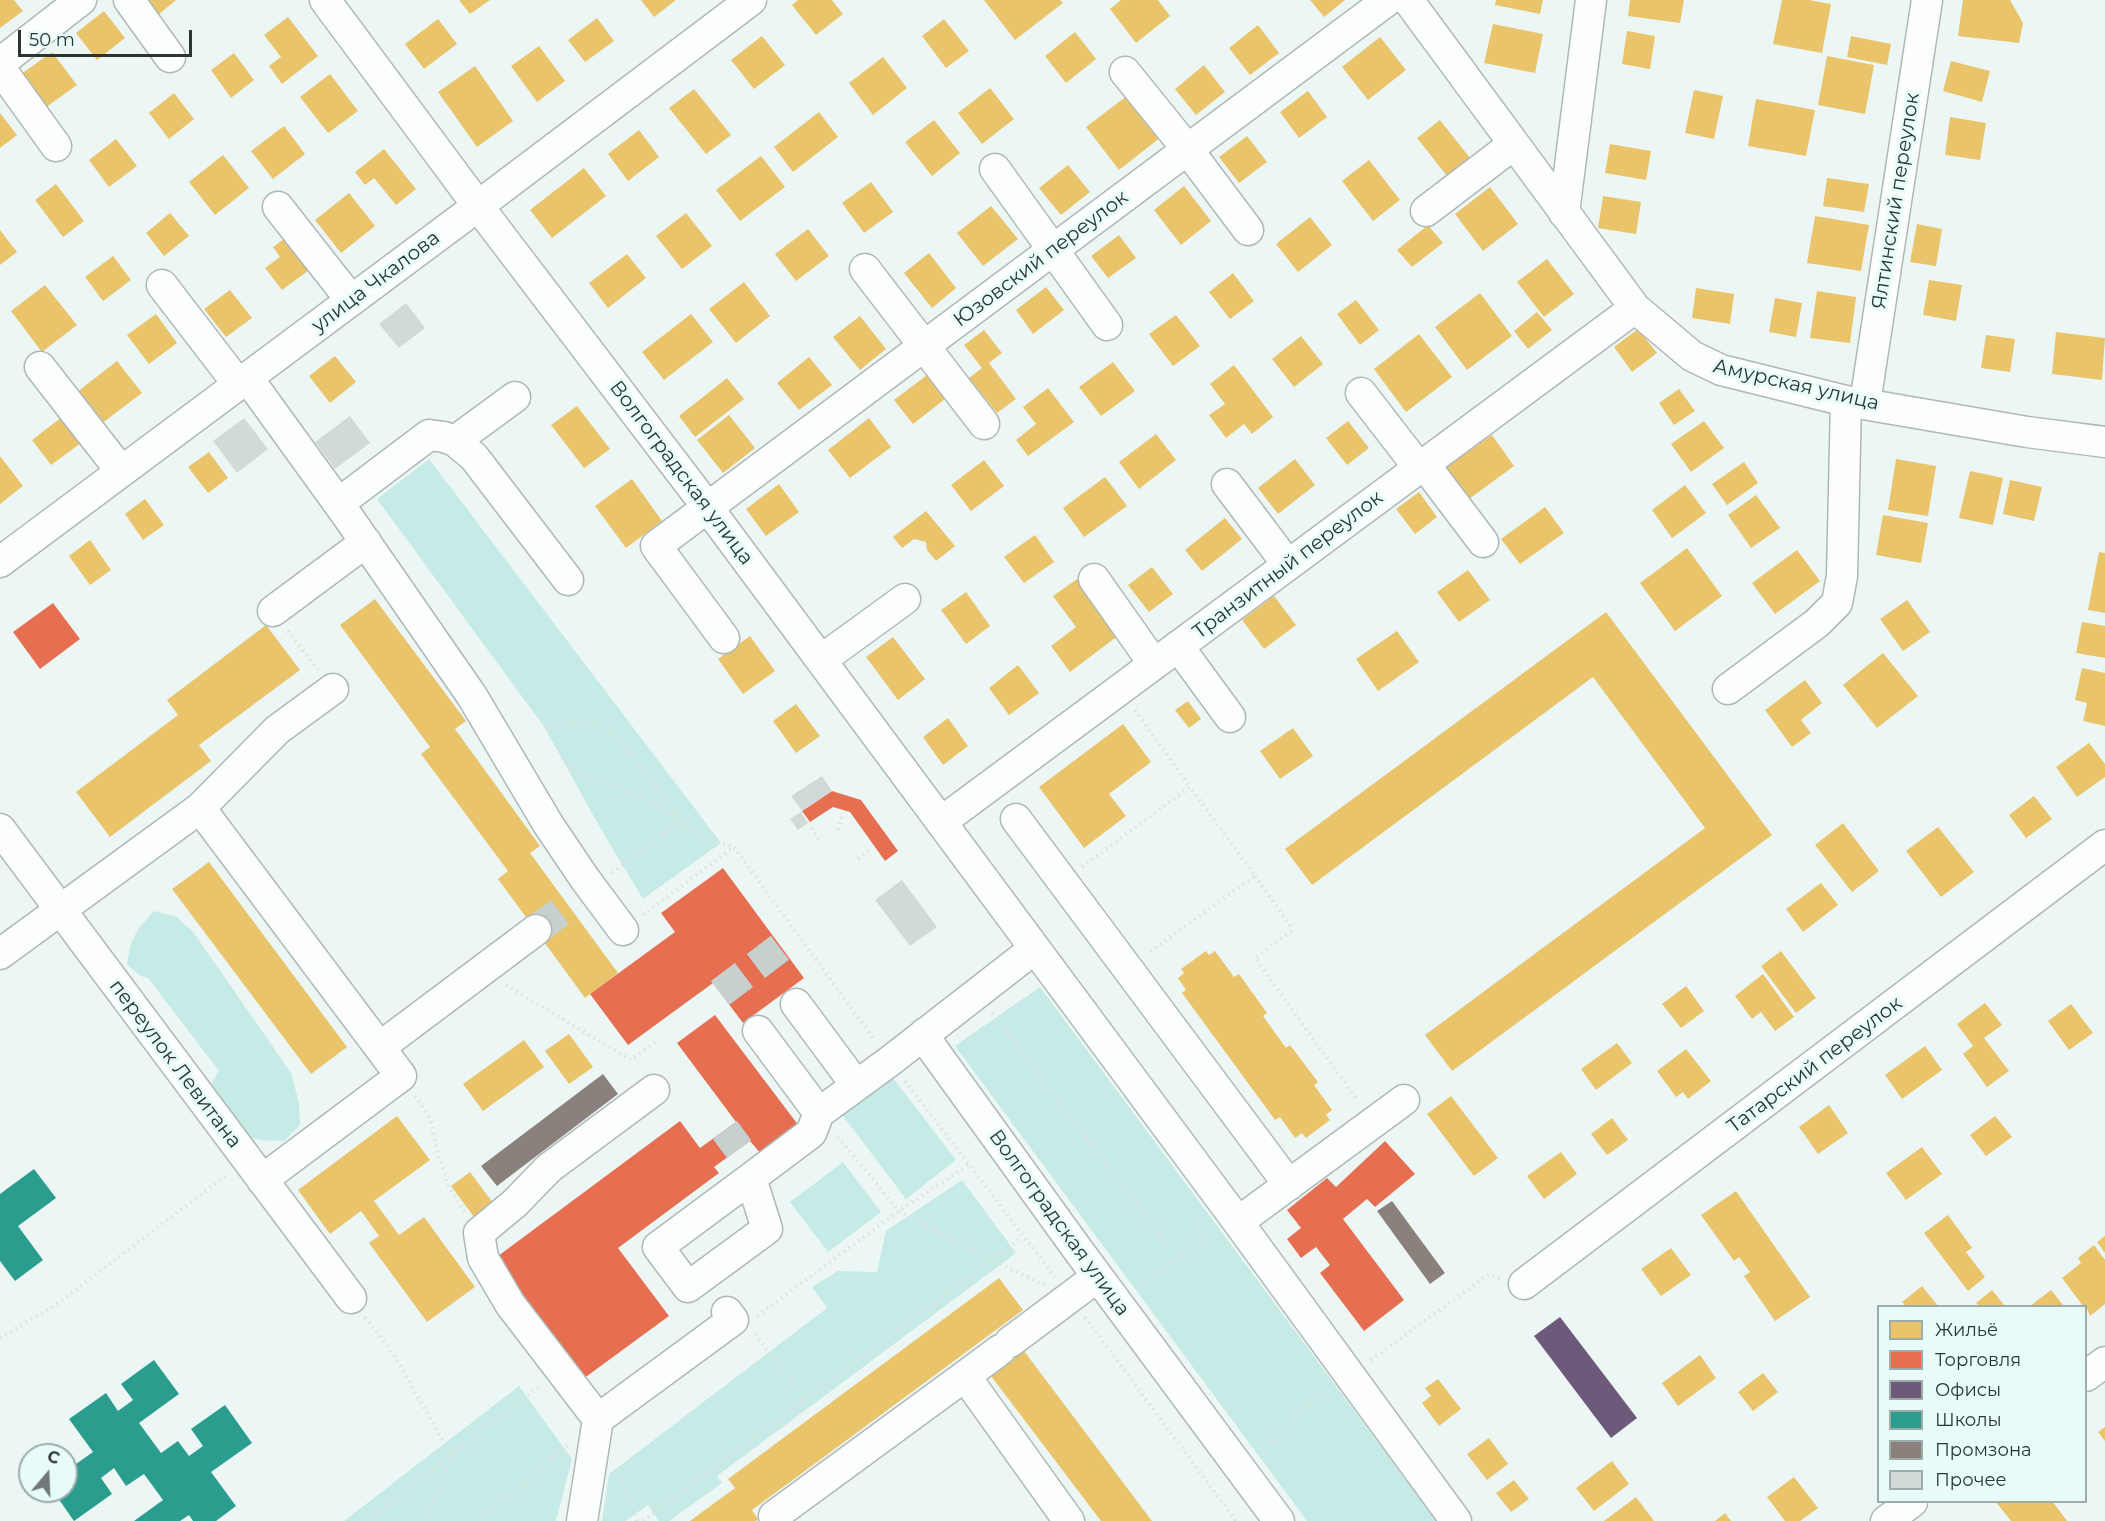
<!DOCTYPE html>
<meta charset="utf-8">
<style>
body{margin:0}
#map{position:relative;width:2105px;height:1521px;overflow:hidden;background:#ecf7f5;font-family:Montserrat,sans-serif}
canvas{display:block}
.legend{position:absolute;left:1877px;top:1305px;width:210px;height:198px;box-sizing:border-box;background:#e7fcf8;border:2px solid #9daca9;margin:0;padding:8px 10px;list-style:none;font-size:18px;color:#2d3533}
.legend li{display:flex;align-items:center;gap:12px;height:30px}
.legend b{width:30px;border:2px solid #9daca9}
.north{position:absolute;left:18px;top:1443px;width:60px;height:60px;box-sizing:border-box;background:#e7fcf8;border:2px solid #9daca9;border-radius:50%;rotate:19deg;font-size:16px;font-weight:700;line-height:24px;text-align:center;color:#2d3533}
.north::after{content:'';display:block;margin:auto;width:21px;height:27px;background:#707977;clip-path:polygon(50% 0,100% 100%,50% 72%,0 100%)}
.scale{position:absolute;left:18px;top:30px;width:174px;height:27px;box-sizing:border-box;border:3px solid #2d3533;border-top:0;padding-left:8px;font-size:18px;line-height:21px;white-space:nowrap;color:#2d3533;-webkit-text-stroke:4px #e7fcf8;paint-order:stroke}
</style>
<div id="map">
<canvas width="2105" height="1521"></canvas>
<ul class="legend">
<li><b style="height:16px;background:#e9c46a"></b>Жильё</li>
<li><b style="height:16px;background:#e76f51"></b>Торговля</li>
<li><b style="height:16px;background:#6d597a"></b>Офисы</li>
<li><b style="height:16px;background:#2a9d8f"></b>Школы</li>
<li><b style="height:16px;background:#8a817c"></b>Промзона</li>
<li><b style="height:16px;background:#d2dad9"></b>Прочее</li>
</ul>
<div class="north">С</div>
<div class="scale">50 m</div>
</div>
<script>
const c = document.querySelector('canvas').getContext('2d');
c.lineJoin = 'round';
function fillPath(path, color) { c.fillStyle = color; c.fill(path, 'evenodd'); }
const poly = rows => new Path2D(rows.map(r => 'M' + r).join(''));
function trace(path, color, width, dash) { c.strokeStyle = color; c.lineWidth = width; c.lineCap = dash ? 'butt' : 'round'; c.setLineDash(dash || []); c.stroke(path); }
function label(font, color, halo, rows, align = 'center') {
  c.font = font + ' Montserrat,sans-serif'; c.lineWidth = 6; c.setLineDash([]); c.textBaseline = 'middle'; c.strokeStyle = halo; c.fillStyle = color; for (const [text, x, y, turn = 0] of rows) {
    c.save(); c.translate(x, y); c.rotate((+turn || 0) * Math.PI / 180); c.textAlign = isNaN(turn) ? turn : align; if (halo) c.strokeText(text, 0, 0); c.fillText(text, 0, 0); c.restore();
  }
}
const green = poly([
 [429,459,721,843,643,899,599,826,545,728,377,499],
 [154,911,177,917,194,933,291,1073,299,1103,300,1125,284,1141,261,1140,238,1135,207,1091,219,1071,148,978,141,976,127,965,130,946,138,929],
 [1040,987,1436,1521,1307,1521,955,1046],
 [890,1074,956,1160,906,1199,840,1112],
 [843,1162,881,1212,828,1252,790,1202],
 [962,1180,1016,1253,717,1476,722,1483,669,1521,659,1521,648,1505,625,1521,602,1521,609,1474,827,1308,812,1287,838,1271,877,1272,886,1231],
 [519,1386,572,1459,556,1521,344,1521]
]);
const homes = poly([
 [0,0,14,0,23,11,0,28],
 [146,0,176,0,158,15],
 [459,0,490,0,470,14],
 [641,0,676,0,654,17],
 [798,0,832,0,843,14,816,35,792,5],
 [984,0,1060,0,1063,3,1015,40],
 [1121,0,1158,0,1170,16,1136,43,1110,9],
 [1310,0,1345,0,1324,17],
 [1496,0,1543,0,1540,14,1495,5],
 [1630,0,1684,0,1680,23,1628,16],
 [1782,0,1809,0,1831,4,1822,53,1773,44],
 [1963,0,2010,0,2023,23,2019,43,1958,36],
 [104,11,125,38,97,60,76,33],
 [288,17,318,56,282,84,269,66,281,57,264,35],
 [597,18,614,41,585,62,568,40],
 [438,19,457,44,424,69,405,44],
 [944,19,969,51,946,68,922,36],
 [1493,24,1543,34,1535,73,1484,63],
 [1258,25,1279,53,1250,75,1229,48],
 [1627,31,1655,36,1650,69,1622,64],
 [1075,32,1096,59,1066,83,1045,56],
 [762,36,785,65,754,89,731,60],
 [1851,36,1891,44,1887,65,1847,57],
 [1380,37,1406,70,1368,100,1342,67],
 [539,46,565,81,537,102,511,66],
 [52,52,77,85,42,110,17,77],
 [234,53,254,80,231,98,211,70],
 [1827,56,1874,65,1865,114,1818,105],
 [883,57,907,88,873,115,849,83],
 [1951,61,1990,71,1982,102,1943,91],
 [1204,65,1225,92,1196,115,1175,89],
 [475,66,513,121,477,147,438,92],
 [330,74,358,111,328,133,300,97],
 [990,88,1014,119,982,144,958,113],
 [694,89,731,135,706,154,669,108],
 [1694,90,1723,96,1714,139,1685,133],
 [1308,91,1327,117,1299,138,1280,112],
 [174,93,194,119,169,139,149,113],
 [1128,95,1161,137,1119,170,1086,127],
 [1756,99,1815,110,1806,156,1748,146],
 [819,112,838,137,793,172,774,147],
 [0,113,17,135,0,148],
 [1950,117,1986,123,1980,160,1945,155],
 [934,120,960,153,932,176,905,142],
 [1440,120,1470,158,1447,176,1417,138],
 [284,126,305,154,273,179,251,151],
 [639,130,659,157,628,181,608,154],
 [1247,136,1267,162,1239,183,1219,157],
 [116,139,137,166,109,187,89,160],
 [1610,144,1651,151,1646,180,1605,173],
 [384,149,416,189,396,205,374,178,365,185,355,172],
 [223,155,249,188,215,215,189,182],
 [761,156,785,187,740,221,716,190],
 [1369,160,1400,200,1373,221,1342,181],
 [1068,165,1090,192,1061,215,1039,188],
 [584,168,606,196,552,238,530,210],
 [1827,178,1869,184,1864,212,1823,206],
 [871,182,893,212,864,233,842,203],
 [56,184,84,221,63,237,35,200],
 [1184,186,1211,221,1181,245,1154,210],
 [1490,187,1518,224,1483,251,1455,214],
 [349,193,375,226,341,253,315,220],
 [1603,196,1641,202,1636,234,1598,228],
 [991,206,1018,239,983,266,957,233],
 [170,213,189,236,164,256,146,233],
 [686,213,712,246,682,269,656,236],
 [1815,216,1869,225,1861,271,1807,263],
 [1310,217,1332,245,1298,272,1276,244],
 [1917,224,1942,229,1936,266,1910,262],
 [1428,225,1443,243,1412,267,1397,250],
 [808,229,829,256,796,281,775,254],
 [0,230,17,252,0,265],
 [1119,235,1136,258,1108,278,1091,256],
 [288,236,312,268,282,290,265,268,280,257,273,247],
 [929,253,956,288,932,308,904,273],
 [627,254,646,278,608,308,589,283],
 [113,256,131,280,103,301,85,277],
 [1547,259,1574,294,1544,317,1517,282],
 [1233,273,1254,301,1230,319,1209,292],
 [1929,280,1962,285,1956,321,1923,315],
 [744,282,770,316,736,343,709,309],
 [45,285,77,325,42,352,11,311],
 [1046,287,1064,310,1033,334,1016,310],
 [1696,288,1734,294,1730,324,1692,318],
 [230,290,252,318,226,337,204,309],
 [1817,291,1856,297,1850,343,1810,338],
 [1480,293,1512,336,1467,370,1435,327],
 [1775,298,1802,303,1796,337,1769,332],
 [1356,300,1379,330,1360,345,1337,314],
 [1537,312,1552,330,1528,349,1514,331],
 [156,314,177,343,149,364,127,335],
 [691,314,713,342,664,380,642,352],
 [1176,315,1200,346,1173,366,1149,334],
 [860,316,886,349,860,370,833,337],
 [1638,329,1657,353,1632,372,1614,347],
 [984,330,1002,353,989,363,1016,399,997,413,969,378,982,368,964,345],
 [2056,332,2105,338,2102,380,2052,374],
 [1419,334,1452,377,1406,412,1374,369],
 [1986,335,2015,339,2010,372,1981,368],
 [1301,336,1323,364,1294,387,1272,359],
 [335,356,356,382,330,403,309,376],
 [809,357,832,385,799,410,777,383],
 [117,361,142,393,97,427,73,395],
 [1113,362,1135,391,1101,416,1079,387],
 [1234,365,1273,417,1252,434,1244,424,1226,438,1209,415,1225,404,1210,384],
 [927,375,945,399,913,424,894,400],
 [727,378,744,399,695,437,679,416],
 [1048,388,1074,422,1028,456,1016,440,1036,424,1023,407],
 [1679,389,1695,411,1674,425,1659,403],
 [577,406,610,449,584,468,551,425],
 [729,415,755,448,723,473,697,440],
 [62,417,81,443,51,465,32,440],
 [869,418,891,447,850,478,828,450],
 [1348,421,1369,448,1347,465,1326,438],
 [1704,421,1724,448,1691,472,1671,444],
 [1156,434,1176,460,1139,489,1119,462],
 [1492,435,1514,466,1469,499,1446,467],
 [209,452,228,478,208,493,188,467],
 [0,456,23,486,0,504],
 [1295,459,1315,485,1278,514,1258,488],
 [1896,459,1936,466,1928,516,1888,510],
 [984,460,1004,486,971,511,951,485],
 [1744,462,1758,483,1727,505,1712,484],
 [1970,471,2003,478,1993,525,1959,518],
 [1105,477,1127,506,1084,537,1063,508],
 [632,479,662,521,626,548,595,506],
 [2010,480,2042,487,2034,521,2003,514],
 [779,484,799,512,766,536,746,509],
 [1685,485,1706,513,1672,538,1652,510],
 [1419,492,1437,517,1415,534,1396,509],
 [1756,495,1780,528,1751,548,1728,515],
 [145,499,164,525,143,540,125,514],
 [1545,507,1564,533,1520,564,1501,539],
 [926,511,955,546,936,561,927,550,926,542,914,539,902,548,893,537],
 [1883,515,1928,523,1921,563,1876,555],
 [1225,518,1242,539,1202,571,1185,550],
 [1035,535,1054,562,1024,583,1004,557],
 [90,540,111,570,90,585,69,556],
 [1687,548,1722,596,1675,631,1640,583],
 [1797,550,1820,581,1775,614,1752,583],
 [2099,552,2105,553,2105,613,2088,610],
 [1152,567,1173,594,1149,612,1128,585],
 [1468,570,1490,600,1459,622,1437,592],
 [1077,579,1119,635,1070,672,1051,646,1076,627,1053,596],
 [966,592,990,626,966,644,941,610],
 [1274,596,1296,625,1264,649,1242,620],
 [375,599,466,721,455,729,540,846,530,853,618,973,585,998,498,879,508,871,421,754,430,747,340,625],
 [1907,600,1930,632,1903,651,1880,619],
 [1606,612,1772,835,1452,1071,1425,1035,1705,828,1593,677,1312,885,1285,849],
 [2082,622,2105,626,2105,658,2076,653],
 [266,625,300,670,199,745,211,761,110,837,76,792,178,715,167,700],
 [1397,631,1419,662,1378,691,1356,659],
 [750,636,775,671,743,694,718,659],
 [893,637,925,679,898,700,866,657],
 [1883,653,1918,696,1877,728,1843,685],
 [1018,665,1039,693,1009,715,989,688],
 [2082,668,2105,673,2105,726,2083,721,2087,703,2075,700],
 [1805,680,1822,703,1801,720,1811,733,1792,747,1765,710],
 [1188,701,1201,719,1189,728,1175,710],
 [796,704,820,736,796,753,773,721],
 [948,718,968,746,943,765,923,737],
 [1123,724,1151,762,1109,794,1126,816,1084,848,1039,787],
 [1293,728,1313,756,1280,779,1260,751],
 [2089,743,2105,764,2105,777,2077,797,2056,767],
 [2034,796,2052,819,2026,838,2009,815],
 [1843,823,1879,871,1852,892,1815,845],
 [1938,827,1974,872,1941,897,1906,851],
 [209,862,347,1047,311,1074,172,889],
 [1821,883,1838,905,1803,932,1786,909],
 [1206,951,1209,955,1215,951,1234,977,1239,974,1267,1013,1263,1016,1286,1048,1290,1045,1318,1082,1314,1085,1332,1110,1326,1115,1330,1120,1306,1138,1302,1133,1295,1138,1280,1117,1275,1120,1182,993,1186,990,1178,978,1184,973,1181,969],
 [1781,951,1816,998,1796,1013,1761,966],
 [1763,974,1794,1017,1775,1031,1761,1012,1752,1019,1735,996],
 [1686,986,1704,1011,1681,1028,1662,1004],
 [1985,1003,2002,1025,1984,1038,2009,1071,1987,1087,1963,1054,1973,1046,1957,1024],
 [2071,1004,2093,1033,2069,1050,2048,1021],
 [569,1034,593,1067,569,1084,545,1051],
 [524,1040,544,1067,483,1111,463,1084],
 [1617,1043,1632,1063,1596,1090,1581,1069],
 [1925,1046,1942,1070,1902,1099,1885,1075],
 [1686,1049,1711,1081,1688,1099,1683,1092,1676,1097,1657,1071],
 [1451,1096,1498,1158,1474,1176,1427,1114],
 [1829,1105,1848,1133,1818,1154,1799,1127],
 [397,1116,430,1160,374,1201,399,1235,424,1217,475,1287,427,1322,369,1243,379,1236,361,1211,330,1234,298,1190],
 [1995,1116,2012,1137,1986,1156,1970,1135],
 [1612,1118,1628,1140,1607,1155,1591,1134],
 [1922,1147,1942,1174,1906,1200,1886,1173],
 [1561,1152,1577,1174,1544,1199,1527,1176],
 [470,1172,493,1203,474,1217,451,1186],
 [1736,1191,1810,1297,1775,1321,1744,1276,1750,1272,1739,1257,1734,1261,1701,1215],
 [1948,1215,1972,1248,1966,1252,1985,1277,1968,1291,1924,1233],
 [2105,1236,2105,1253,2097,1242],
 [2094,1245,2105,1260,2105,1304,2090,1316,2086,1306,2083,1306,2062,1278,2081,1263,2078,1258],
 [1671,1248,1691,1275,1661,1296,1641,1269],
 [999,1278,1023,1310,752,1510,758,1519,756,1521,690,1521,735,1488,728,1479],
 [1922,1286,1938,1306,1906,1306,1902,1302],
 [1992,1290,2005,1306,1979,1306,1976,1303],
 [2051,1290,2064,1306,2030,1306],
 [1024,1351,1152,1521,1101,1521,991,1376],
 [1700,1355,1716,1378,1678,1406,1662,1383],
 [1763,1373,1778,1392,1753,1411,1738,1392],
 [1438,1379,1461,1409,1439,1426,1422,1403,1431,1396,1425,1388],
 [2105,1427,2105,1441,2098,1432],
 [1489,1438,1508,1464,1487,1480,1467,1454],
 [1612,1461,1629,1484,1594,1511,1576,1488],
 [1794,1477,1818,1508,1800,1521,1785,1521,1767,1497],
 [1514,1480,1529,1499,1511,1512,1496,1493],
 [1636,1497,1654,1521,1604,1521],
 [1996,1502,2053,1502,2067,1521,2011,1521],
 [1725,1513,1731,1521,1715,1521]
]);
const shops = poly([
 [53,603,80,639,40,669,13,632],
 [832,791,861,800,898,851,885,861,850,812,833,807,810,822,802,811],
 [723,868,804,978,743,1023,713,983,628,1045,590,994,675,932,661,913],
 [715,1015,799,1126,761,1154,750,1141,714,1167,719,1173,618,1248,669,1316,583,1379,494,1259,680,1121,700,1148,736,1122,677,1043],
 [1385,1141,1415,1174,1375,1207,1367,1199,1343,1219,1404,1300,1364,1331,1320,1273,1330,1265,1316,1247,1301,1258,1287,1239,1301,1228,1287,1210,1327,1178,1336,1187]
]);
const offices = poly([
 [1560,1317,1637,1418,1611,1438,1534,1336]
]);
const schools = poly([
 [34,1169,56,1198,18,1226,43,1260,15,1281,0,1261,0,1194],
 [154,1360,179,1394,139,1423,161,1453,178,1441,189,1456,203,1446,191,1429,225,1405,252,1443,211,1472,236,1506,216,1521,193,1521,189,1515,180,1521,134,1521,163,1500,144,1474,126,1486,114,1468,101,1478,112,1494,74,1521,53,1491,66,1491,66,1471,93,1452,69,1419,106,1393,118,1411,133,1400,121,1384]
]);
const industry = poly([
 [603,1074,618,1094,497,1186,481,1166],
 [1392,1201,1445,1273,1430,1284,1377,1211]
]);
const building = poly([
 [406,303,425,328,399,348,379,324],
 [350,416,370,443,335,469,315,442],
 [244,418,268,449,237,473,213,441],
 [822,776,832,791,802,811,791,796],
 [801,812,808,823,798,830,790,819],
 [902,880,937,927,910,946,875,900]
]);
const minorTunnel = poly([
 [536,930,568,906],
 [720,993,781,947],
 [725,1130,739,1149]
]);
const path = poly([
 [288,631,318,670],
 [1135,710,1190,787],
 [545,728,575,723,602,727,616,734,684,825],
 [562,758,573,769,582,775,634,794,668,812,679,821],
 [811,828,821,842],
 [838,830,842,816],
 [858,859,870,849],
 [1082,867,1190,787,1255,876,1148,953],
 [612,873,676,825,684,825,704,838,733,847],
 [1255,876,1290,925,1291,931,1255,958,1358,1101],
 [643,915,734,847,875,1041],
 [506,985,631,1060,658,1040],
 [992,1013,1167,1245],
 [905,1081,1055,1277],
 [415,1096,430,1118,438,1154,449,1187,465,1212],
 [838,1137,899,1211,991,1260,1045,1285],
 [1138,1287,1206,1238,1195,1222],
 [757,1316,899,1211,968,1165],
 [365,1317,393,1353,451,1455,426,1521],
 [1085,1317,1236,1521],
 [755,1334,805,1400],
 [0,1338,54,1306,228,1174],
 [1371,1360,1489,1274,1500,1279],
 [1263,1456,1291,1416,1328,1390],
 [618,1469,637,1521],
 [367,1521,541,1385],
 [480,1521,568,1445],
 [643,1521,1022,1237]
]);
const minor = poly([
 [129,0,170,57],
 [325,0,478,206,708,508,1238,1222,1456,1521],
 [1408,0,1635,308,1692,356,1721,370,1846,401,2027,432,2105,442],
 [0,63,81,0],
 [0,68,56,146],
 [1125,72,1188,150,1248,230],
 [995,169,1107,325],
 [278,207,351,300],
 [1426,211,1514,144],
 [1564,213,1591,0],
 [865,269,984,424],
 [162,285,238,384],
 [40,367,121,471],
 [247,377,346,514,472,696,548,824,585,879,623,930],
 [1361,393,1419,468],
 [1865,403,1927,0],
 [455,441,515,397],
 [1424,464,1483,542],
 [1227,484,1288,565],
 [339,503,429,435,444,437,455,441,474,457,568,580],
 [0,562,478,206,751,0],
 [1094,579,1154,664],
 [273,611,366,542],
 [724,638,656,546,1388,0],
 [1178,646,1230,717],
 [821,660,905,599],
 [1728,689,1817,623,1837,603,1842,576,1846,401],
 [200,808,401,1076,262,1180],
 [1016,819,1289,1185],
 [941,822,1635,308],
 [0,829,351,1298],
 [0,954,200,808,277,730,333,689],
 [796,1004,856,1085],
 [758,1031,819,1113],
 [925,1033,932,1048,1078,1250,1279,1521],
 [380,1047,536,930],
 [654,1090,549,1168,515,1203,479,1233,483,1258,510,1304,598,1419,733,1320,727,1312],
 [751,1178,767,1229,688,1287,658,1247,751,1178,811,1133,819,1113,890,1061,1034,949],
 [1238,1222,1404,1100],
 [1524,1284,2105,845],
 [1010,1342,1097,1277],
 [965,1376,1000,1350],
 [2086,1376,2105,1362],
 [582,1521,598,1419],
 [777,1521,774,1516,965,1376,1069,1521],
 [1886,1521,1912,1502]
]);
const streetNames = [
 ["Ялтинский переулок",1896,201,-81],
 ["Юзовский переулок",1041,259,-37],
 ["улица Чкалова",376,282,-37],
 ["Амурская улица",1796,385,13],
 ["Волгоградская улица",681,473,53],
 ["Транзитный переулок",1288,565,-37],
 ["переулок Левитана",175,1064,53],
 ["Татарский переулок",1815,1065,-37],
 ["Волгоградская улица",1059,1223,54]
];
fillPath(green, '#c6eae5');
fillPath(homes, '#e9c46a');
fillPath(shops, '#e76f51');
fillPath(offices, '#6d597a');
fillPath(schools, '#2a9d8f');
fillPath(industry, '#8a817c');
fillPath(building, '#d2dad9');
trace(minorTunnel, '#c6d0ce', 30, [30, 15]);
trace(minor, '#afb8b6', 33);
trace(path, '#dee1e1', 4, [1.5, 4.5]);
trace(minor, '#fcfefe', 30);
label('20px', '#2d3533', '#e7fcf8', streetNames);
</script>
